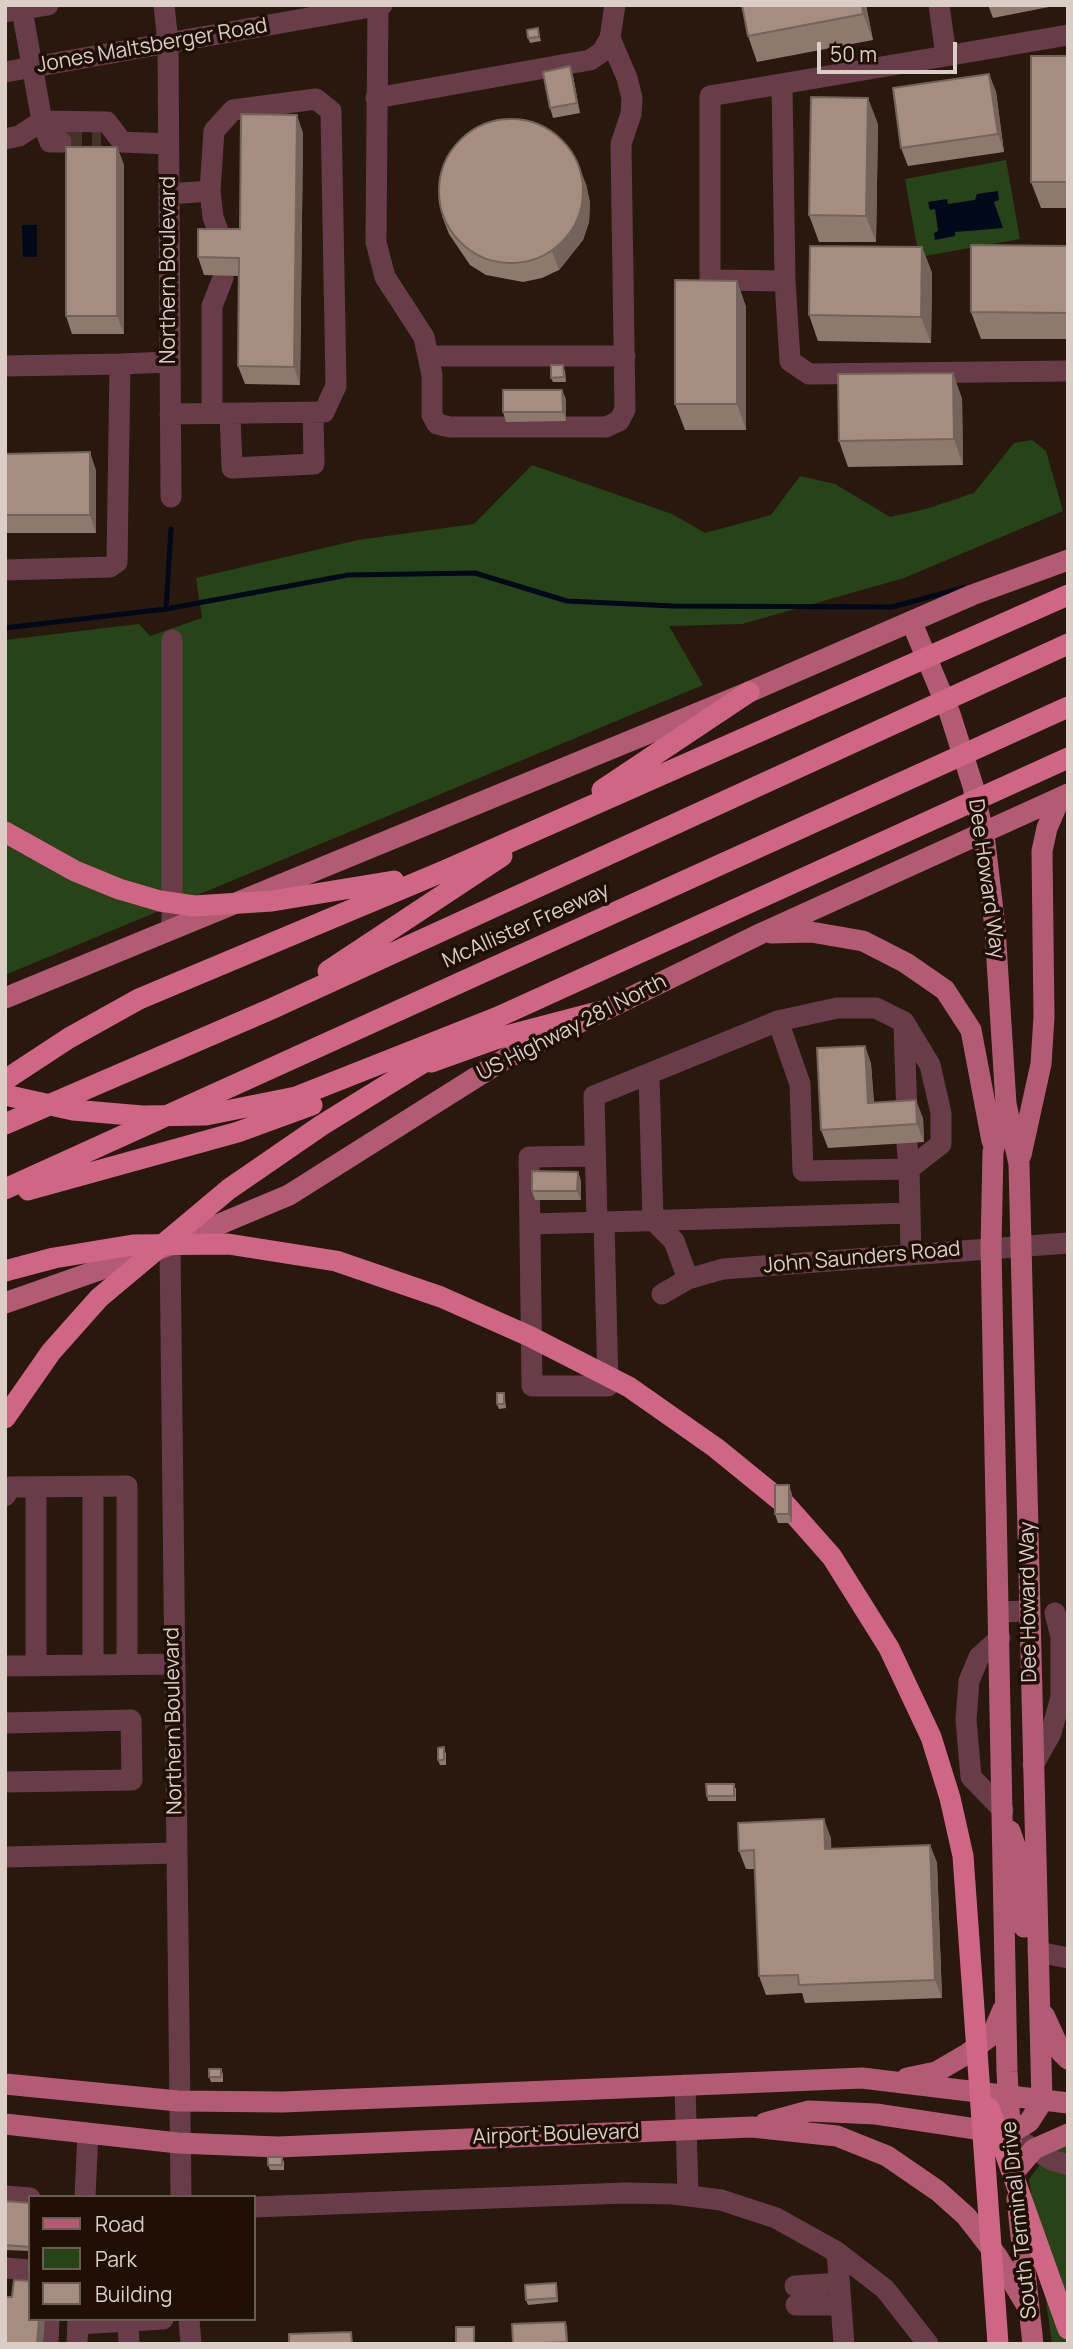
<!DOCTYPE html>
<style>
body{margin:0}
#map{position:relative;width:1073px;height:2349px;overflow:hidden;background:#29180d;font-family:Manrope,sans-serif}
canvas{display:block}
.frame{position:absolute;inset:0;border:7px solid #dbcec7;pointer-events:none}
.legend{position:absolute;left:28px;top:2195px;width:228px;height:126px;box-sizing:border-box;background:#1f0f05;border:2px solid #6a5b53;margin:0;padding:9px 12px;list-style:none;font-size:21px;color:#dbcec7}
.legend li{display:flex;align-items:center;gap:14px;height:35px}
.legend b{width:35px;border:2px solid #6a5b53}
.scale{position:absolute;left:817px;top:42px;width:140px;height:32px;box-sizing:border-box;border:4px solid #dbcec7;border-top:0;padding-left:9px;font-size:21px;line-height:24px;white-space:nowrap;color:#dbcec7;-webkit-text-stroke:5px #1f0f05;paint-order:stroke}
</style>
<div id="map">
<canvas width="1073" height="2349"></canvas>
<div class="frame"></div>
<ul class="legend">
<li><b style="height:9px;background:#b35b74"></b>Road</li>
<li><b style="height:19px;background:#274419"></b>Park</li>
<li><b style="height:19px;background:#a58d81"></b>Building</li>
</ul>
<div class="scale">50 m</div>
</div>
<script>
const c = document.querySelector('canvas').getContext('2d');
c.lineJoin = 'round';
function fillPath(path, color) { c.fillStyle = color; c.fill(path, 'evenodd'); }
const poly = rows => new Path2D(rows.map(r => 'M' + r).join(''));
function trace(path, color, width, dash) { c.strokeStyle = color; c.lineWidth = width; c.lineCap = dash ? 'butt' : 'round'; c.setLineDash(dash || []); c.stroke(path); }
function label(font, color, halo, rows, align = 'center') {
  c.font = font + ' Manrope,sans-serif'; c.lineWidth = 7; c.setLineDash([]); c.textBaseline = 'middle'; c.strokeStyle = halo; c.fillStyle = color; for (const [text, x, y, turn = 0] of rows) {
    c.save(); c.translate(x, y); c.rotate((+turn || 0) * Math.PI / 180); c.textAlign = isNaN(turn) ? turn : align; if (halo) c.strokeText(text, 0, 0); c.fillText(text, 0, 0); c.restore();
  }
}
const green = poly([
 [1006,160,1020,239,919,257,905,179],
 [1032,440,1046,451,1063,511,904,578,742,624,669,626,703,685,5,975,5,640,139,624,150,636,202,618,196,578,358,540,474,524,532,465,672,514,705,533,771,515,800,476,835,484,890,517,926,509,974,493,1014,443],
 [1068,2139,1068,2344,1052,2344,1029,2179,1058,2141]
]);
const water = poly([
 [998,191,999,200,994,202,1003,228,955,232,955,236,935,240,934,233,938,231,935,209,930,210,928,202,947,199,948,204,975,200,977,194],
 [22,225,37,225,37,257,23,257]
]);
const stream = poly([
 [166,609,171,529],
 [5,628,166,609,348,575,475,573,567,601,673,606,892,607,966,587]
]);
const minorTunnel = poly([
 [61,142,101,142]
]);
const minor = poly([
 [164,5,168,43,171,497],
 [378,5,376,242,385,277,424,337,432,375,432,415,437,424,450,427,606,427,619,421,625,410,621,144,631,114,632,98,627,78,610,38],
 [5,12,48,5],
 [946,56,1068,35],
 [5,72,382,5],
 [782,84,785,281,790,361,809,374,1068,371],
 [376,98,590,60,602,52,610,38,615,5],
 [5,139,19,136,42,121,22,10],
 [61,142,50,142,42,121,107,122,122,142,168,144],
 [210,191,213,217,222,242],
 [169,194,210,191,214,131,233,110,316,99,331,111,336,386,324,412,170,414],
 [785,281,710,280,710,96,946,56,939,5],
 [430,356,625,356],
 [5,366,120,364],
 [212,413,212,306,223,278],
 [230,413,232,468,314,464,313,412],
 [5,570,110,567,117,562,120,364,170,362],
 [172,640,172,929],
 [778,1021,800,1084,803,1171,909,1169,911,1253],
 [904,1023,907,1119],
 [649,1074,653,1220,674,1241,688,1279],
 [907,1144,909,1169],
 [595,1156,529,1157,532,1386,608,1386,604,1222,910,1213],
 [597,1222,594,1096,778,1021,837,1008,876,1008,904,1022,930,1065,941,1113,941,1144,909,1169],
 [530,1224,604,1222],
 [170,1245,181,2197],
 [662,1294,688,1279,723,1269,1068,1243],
 [36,1487,36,1666],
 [93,1487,93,1665],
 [5,1496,11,1487,127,1486,127,1664],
 [1000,1612,1029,1611],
 [1000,1638,979,1657,969,1681,966,1720,971,1777,1003,1810],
 [5,1666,174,1664],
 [5,1723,131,1720,132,1780,5,1782],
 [1033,1765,1051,1733,1061,1697,1061,1637,1055,1613],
 [5,1857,175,1853],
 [1038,1952,1068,1958],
 [685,2085,688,2196],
 [1009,2134,1052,2160,1068,2165],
 [5,2196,30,2198],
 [85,2197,88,2133],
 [254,2207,625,2193,673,2194,721,2200,776,2218,837,2252,885,2289,928,2344],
 [837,2252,844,2344],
 [5,2268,30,2270],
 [795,2286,839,2283],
 [796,2305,841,2305],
 [189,2319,191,2344],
 [128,2321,129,2344],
 [78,2324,163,2319],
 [48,2344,49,2319],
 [77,2344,78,2319]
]);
const major = poly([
 [912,623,950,714,973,786,985,843,995,928,1006,1104,1019,1164,1042,2102],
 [771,933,811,932,863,941,906,963,945,990,971,1030,992,1141],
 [5,998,749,692,972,595,1068,560],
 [1004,1109,993,1152,991,1247,1007,2072,1012,2160],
 [1021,1155,1041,1064,1044,1017,1042,851,1047,828,1060,798],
 [5,1303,170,1245,289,1195,505,1059,762,933,1068,794],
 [1010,1831,1019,1857,1024,1927],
 [1044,2015,1061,2052,1068,2059],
 [907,2078,936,2072,967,2054,992,2035,1003,2009],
 [5,2084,178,2101,283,2102,862,2078,1068,2103],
 [765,2123,809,2111,876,2114,1009,2134,1029,2122,1042,2102],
 [5,2124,178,2143,278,2147,752,2127,837,2136,887,2156,938,2191,966,2216,997,2256,1027,2306],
 [1014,2172,1034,2149,1068,2134],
 [1017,2199,1033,2344]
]);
const highway = poly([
 [602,790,749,692],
 [5,832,75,871,119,889,160,901,194,906,272,901,394,881],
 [328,971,502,856],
 [431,1062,495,1039,598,1012],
 [5,1080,69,1038,139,999,444,871,1068,595],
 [5,1095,73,1110,142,1116,206,1115,296,1097,498,1017,1068,758],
 [5,1124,271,1009,1068,644],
 [5,1189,1068,707],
 [28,1190,238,1132,312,1105],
 [5,1271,54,1258,133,1245,228,1244,336,1261,441,1297,529,1336,629,1387,716,1448,786,1505,832,1557,889,1648,931,1737,950,1798,963,1856,998,2344],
 [5,1418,51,1352,99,1298,229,1189,322,1125,442,1051],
 [989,2108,1068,2329]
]);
const wall = poly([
 [866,5,873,40,757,62,748,36],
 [988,5,1059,5,993,18],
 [539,33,541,41,530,43,528,38],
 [1068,56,1068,208,1041,208,1031,182],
 [989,74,996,92,1004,152,908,166,901,148],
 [573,76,580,113,553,118,550,108],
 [878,124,876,242,819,242,809,215],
 [303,133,300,385,245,384,238,366,239,276,204,275,198,257,240,229],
 [117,147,124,165,124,334,72,334,66,316],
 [586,184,590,203,589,222,583,240,559,270,542,278,523,282,486,275,470,265,449,234,442,216],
 [1068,246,1068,339,981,339,971,312],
 [922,247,932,273,931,343,818,341,809,315],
 [737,281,746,307,746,430,685,430,675,404],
 [565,370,566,382,553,382,551,378],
 [953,373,962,399,963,465,848,467,839,441],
 [566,399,566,421,506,422,503,412],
 [5,454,96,470,96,533,5,533],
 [865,1046,871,1064,874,1102,923,1118,924,1142,828,1148,821,1130],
 [578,1172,581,1181,581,1200,535,1200,532,1191],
 [504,1393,505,1398,506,1408,499,1409,497,1404],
 [792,1494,792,1523,778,1523,775,1514],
 [446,1752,446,1765,440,1765,438,1760],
 [736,1788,736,1801,708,1801,707,1796],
 [831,1838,831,1849,930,1845,937,1863,942,1998,805,2003,802,1993,766,1995,759,1976,755,1869,746,1869,739,1851],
 [221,2069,223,2074,223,2082,211,2082,209,2077],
 [282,2157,284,2162,284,2170,270,2170,268,2165],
 [5,2201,30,2203,30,2251,5,2250],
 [556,2283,557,2287,558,2302,528,2305,526,2300]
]);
const shadedWall = poly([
 [862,5,866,5,873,40,863,14],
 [570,66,573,76,580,113,577,103],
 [989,74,996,92,1004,152,998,134],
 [868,98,878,124,876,242,866,216],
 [297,115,303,133,300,385,294,367],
 [117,147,124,165,124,334,117,316],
 [579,166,586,184,590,203,589,222,583,240,559,270,552,251],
 [922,247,932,273,931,343,921,317],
 [737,281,746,307,746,430,737,404],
 [953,373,962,399,963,465,954,439],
 [562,390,566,399,566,421,563,412],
 [90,452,96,470,96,533,90,515],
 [865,1046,871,1064,875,1121,868,1103],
 [916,1100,923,1118,924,1142,917,1124],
 [578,1172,581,1181,581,1200,577,1191],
 [789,1485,792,1494,792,1523,789,1514],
 [824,1819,831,1838,832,1867,825,1849],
 [930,1845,937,1863,942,1998,935,1980],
 [39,2319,45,2319,43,2344,37,2344],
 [565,2322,567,2326,568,2344,567,2342]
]);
const building = poly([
 [742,5,862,5,863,14,748,36,742,5],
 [538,28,539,37,528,38,527,30,538,28],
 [1031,56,1068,56,1068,182,1031,182,1031,56],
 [570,66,577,103,550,108,543,72,570,66],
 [989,74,998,134,901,148,893,88,989,74],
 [811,97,868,98,866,216,809,215,811,97],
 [241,114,297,115,294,367,238,366,239,258,198,257,198,229,240,229,241,114],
 '439 191a72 72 0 1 1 144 0a72 72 0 1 1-144 0Z',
 [66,147,117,147,117,316,66,316,66,147],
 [971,245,1068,246,1068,313,971,312,971,245],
 [810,246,922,247,921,317,809,315,810,246],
 [675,280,737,281,737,404,675,404,675,280],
 [551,365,563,365,564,377,551,378,551,365],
 [953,373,954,439,839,441,838,374,953,373],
 [503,390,562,390,563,412,503,412,503,390],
 [90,452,90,515,5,515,5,454,90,452],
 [865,1046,868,1103,916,1100,917,1124,821,1130,817,1048,865,1046],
 [532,1171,578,1172,577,1191,532,1191,532,1171],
 [497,1393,504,1393,504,1404,497,1404,497,1393],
 [775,1485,789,1485,789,1514,775,1514,775,1485],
 [444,1747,444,1760,438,1760,438,1748,444,1747],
 [706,1784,734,1784,734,1796,707,1796,706,1784],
 [824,1819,825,1849,930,1845,935,1980,799,1985,798,1975,759,1976,754,1850,739,1851,738,1823,824,1819],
 [209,2069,221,2069,221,2077,209,2077,209,2069],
 [268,2157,282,2157,282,2165,268,2165,268,2157],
 [5,2201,30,2203,30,2247,5,2245,5,2201],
 [14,2280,30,2281,30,2319,39,2319,37,2344,5,2344,5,2297,12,2297,14,2280],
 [556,2283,557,2298,526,2300,525,2285,556,2283],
 [565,2322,567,2342,513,2344,512,2324,565,2322],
 [456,2327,474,2327,474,2344,456,2344,456,2327],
 [351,2332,352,2344,289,2344,289,2334,351,2332]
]);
const streetNames = [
 ["Jones Maltsberger Road",152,46,-10],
 ["Northern Boulevard",169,270,-90],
 ["Dee Howard Way",986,879,82],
 ["McAllister Freeway",526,926,-24],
 ["US Highway 281 North",572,1028,-27],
 ["John Saunders Road",862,1258,-5],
 ["Dee Howard Way",1029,1602,-91],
 ["Northern Boulevard",174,1721,-91],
 ["Airport Boulevard",556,2135,-2],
 ["South Terminal Drive",1020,2220,-96]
];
fillPath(green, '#274419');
fillPath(water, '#000819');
trace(stream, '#000819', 5);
trace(minorTunnel, '#443329', 21, [21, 10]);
trace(minor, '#683d49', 21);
trace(major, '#b35b74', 21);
trace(highway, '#d06685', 21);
fillPath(wall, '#8e796f');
fillPath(shadedWall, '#74635a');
fillPath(building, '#a58d81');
trace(building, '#74635a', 2);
label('21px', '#dbcec7', '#1f0f05', streetNames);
</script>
